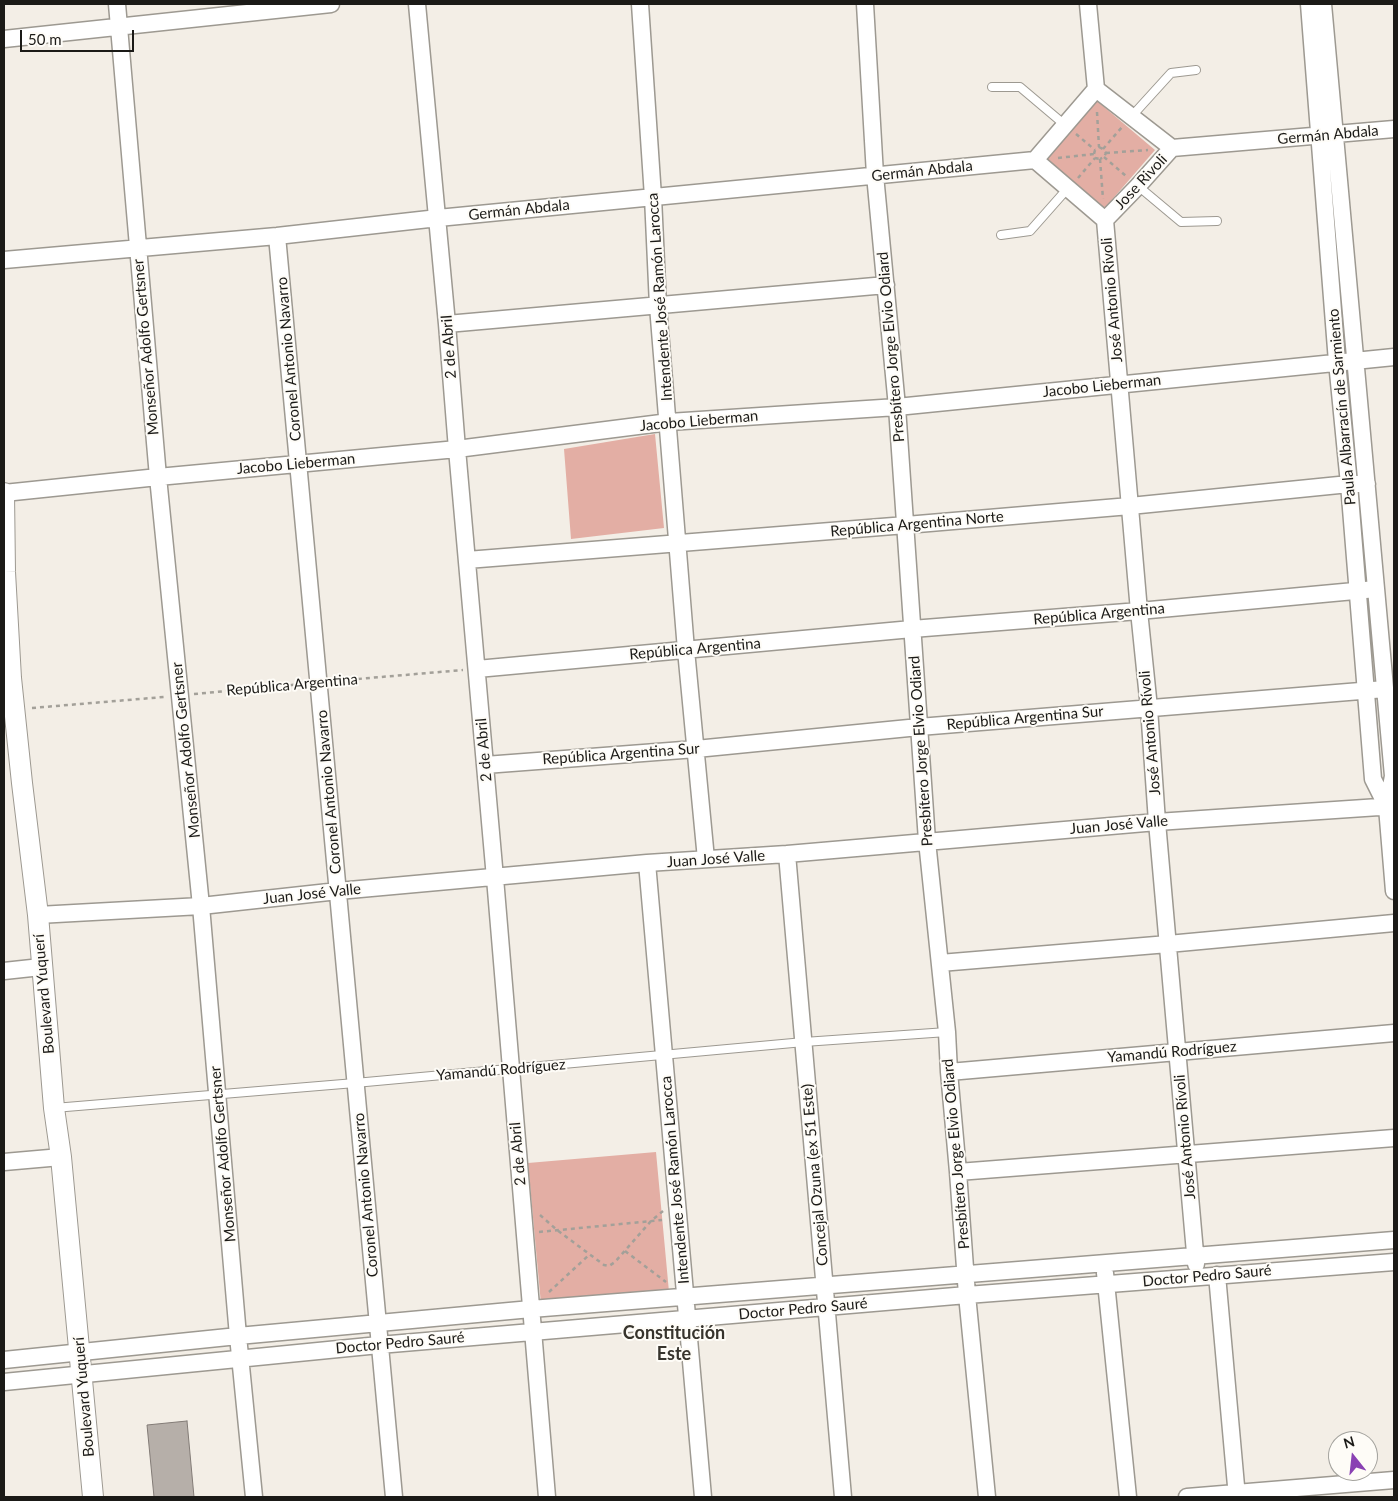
<!DOCTYPE html>
<meta charset="utf-8">
<style>
body{margin:0}
#map{position:relative;width:1398px;height:1501px;overflow:hidden;background:#f3eee6;font-family:Lato,sans-serif}
canvas{display:block}
.frame{position:absolute;inset:0;border:5px solid #1b1a17;pointer-events:none}
.north{position:absolute;left:1328px;top:1431px;width:50px;height:50px;box-sizing:border-box;background:#fefcf7;border:1px solid #a3a29d;border-radius:50%;rotate:344deg;font-size:14px;font-weight:700;line-height:20px;text-align:center;color:#1b1a17}
.north::after{content:'';display:block;margin:auto;width:18px;height:22px;background:#8a41b3;clip-path:polygon(50% 0,100% 100%,50% 72%,0 100%)}
.scale{position:absolute;left:20px;top:30px;width:114px;height:22px;box-sizing:border-box;border:2px solid #1b1a17;border-top:0;padding-left:6px;font-size:15px;line-height:18px;white-space:nowrap;color:#1b1a17;-webkit-text-stroke:4px #fefcf7;paint-order:stroke}
</style>
<div id="map">
<canvas width="1398" height="1501"></canvas>
<div class="frame"></div>
<div class="north">N</div>
<div class="scale">50 m</div>
</div>
<script>
const c = document.querySelector('canvas').getContext('2d');
c.lineJoin = 'round';
function fillPath(path, color) { c.fillStyle = color; c.fill(path, 'evenodd'); }
const poly = rows => new Path2D(rows.map(r => 'M' + r).join(''));
function trace(path, color, width, dash) { c.strokeStyle = color; c.lineWidth = width; c.lineCap = dash ? 'butt' : 'round'; c.setLineDash(dash || []); c.stroke(path); }
function label(font, color, halo, rows, align = 'center') {
  c.font = font + ' Lato,sans-serif'; c.lineWidth = 4; c.setLineDash([]); c.textBaseline = 'middle'; c.strokeStyle = halo; c.fillStyle = color; for (const [text, x, y, turn = 0] of rows) {
    c.save(); c.translate(x, y); c.rotate((+turn || 0) * Math.PI / 180); c.textAlign = isNaN(turn) ? turn : align; if (halo) c.strokeText(text, 0, 0); c.fillText(text, 0, 0); c.restore();
  }
}
const green = poly([
 [1097,101,1155,150,1104,209,1046,160],
 [655,434,664,528,571,539,564,449],
 [656,1152,669,1292,541,1304,528,1163]
]);
const building = poly([
 [187,1421,194,1497,154,1497,147,1425,187,1421]
]);
const path = poly([
 [1097,112,1099,147,1095,150,1094,154,1095,158,1100,159],
 [1076,134,1095,150],
 [1099,147,1103,149,1106,153,1104,157,1100,159],
 [1103,149,1122,127],
 [1106,153,1148,150],
 [1104,157,1126,176],
 [1058,158,1094,154],
 [1100,159,1103,199],
 [1078,178,1095,158],
 [334,681,463,670],
 [194,694,303,684],
 [32,708,164,697],
 [540,1215,557,1230,604,1265,609,1266,615,1262,651,1221,663,1211],
 [539,1232,662,1220],
 [625,1251,666,1282],
 [549,1292,590,1254]
]);
const service = poly([
 [992,87,1020,87,1065,125],
 [1131,117,1171,73,1196,70],
 [1138,186,1181,222,1217,221],
 [1001,235,1030,231,1068,188],
 [54,1108,355,1083,804,1042,947,1032]
]);
const minor = poly([
 [117,4,158,477,201,906,238,1336,254,1497],
 [417,4,447,324,457,449,495,878,547,1497],
 [640,4,653,197,658,306,686,650,706,859],
 [865,4,875,175,897,407,927,841,947,1032,949,1072,958,1172,967,1295,987,1497],
 [1088,4,1096,89],
 [1309,4,1337,362,1349,484,1373,779,1387,807],
 [1323,4,1393,776,1387,807,1394,891],
 [4,39,331,4],
 [1096,89,1172,148],
 [1172,148,1394,129],
 [1035,160,1096,89],
 [1035,160,1105,220],
 [1105,220,1139,611,1149,708,1157,822,1196,1264],
 [1105,220,1138,186,1172,148],
 [277,236,394,1497],
 [4,260,277,236,438,218,1035,160],
 [447,324,886,285],
 [4,493,158,477,457,449,669,422,897,407,1394,357],
 [467,560,906,525,1130,506,1349,484,1367,484],
 [477,669,912,629,1139,611,1376,589],
 [485,765,696,749,919,727,1385,689],
 [787,854,843,1497],
 [647,863,703,1497],
 [38,915,201,906,338,891,647,863,787,854,1157,822,1394,806],
 [940,963,1168,944,1394,923],
 [4,971,41,967],
 [949,1072,1394,1033],
 [4,1162,61,1157],
 [958,1172,1394,1138],
 [1105,1273,1128,1497],
 [1217,1275,1237,1497],
 [4,1360,238,1336,531,1309,1394,1240],
 [4,1382,379,1345,967,1295,1394,1262],
 [1187,1497,1394,1480]
]);
const tertiary = poly([
 [4,493,5,572,11,678,22,783,38,915,54,1108,61,1157,93,1497]
]);
const streetNames = [
 ["Germán Abdala",1328,135,-5],
 ["Germán Abdala",922,171,-6],
 ["Jose Rivoli",1141,182,-47],
 ["Germán Abdala",519,210,-6],
 ["Intendente José Ramón Larocca",660,297,-94],
 ["José Antonio Rívoli",1112,300,-95],
 ["Monseñor Adolfo Gertsner",146,347,-95],
 ["2 de Abril",449,347,-94],
 ["Presbítero Jorge Elvio Odiard",891,347,-95],
 ["Coronel Antonio Navarro",289,359,-95],
 ["Jacobo Lieberman",1102,386,-6],
 ["Paula Albarracín de Sarmiento",1342,407,-95],
 ["Jacobo Lieberman",699,421,-5],
 ["Jacobo Lieberman",296,464,-5],
 ["República Argentina Norte",917,524,-5],
 ["República Argentina",1099,614,-5],
 ["República Argentina",695,649,-5],
 ["República Argentina",292,685,-5],
 ["República Argentina Sur",1025,718,-5],
 ["José Antonio Rívoli",1150,733,-95],
 ["Monseñor Adolfo Gertsner",186,750,-96],
 ["2 de Abril",484,750,-95],
 ["Presbítero Jorge Elvio Odiard",921,751,-94],
 ["República Argentina Sur",621,754,-4],
 ["Coronel Antonio Navarro",329,792,-95],
 ["Juan José Valle",1119,825,-5],
 ["Juan José Valle",716,859,-4],
 ["Juan José Valle",312,894,-6],
 ["Boulevard Yuquerí",44,994,-95],
 ["Yamandú Rodríguez",1172,1052,-5],
 ["Yamandú Rodríguez",501,1070,-5],
 ["José Antonio Rívoli",1185,1137,-95],
 ["Monseñor Adolfo Gertsner",223,1154,-95],
 ["2 de Abril",518,1154,-95],
 ["Presbítero Jorge Elvio Odiard",956,1154,-95],
 ["Concejal Ozuna (ex 51 Este)",815,1175,-95],
 ["Intendente José Ramón Larocca",675,1180,-95],
 ["Coronel Antonio Navarro",366,1195,-95],
 ["Doctor Pedro Sauré",1207,1276,-5],
 ["Doctor Pedro Sauré",803,1309,-5],
 ["Doctor Pedro Sauré",400,1343,-5],
 ["Boulevard Yuquerí",84,1397,-95]
];
const quarterNames = [
 ["Constitución",674,1333],
 ["Este",674,1354]
];
fillPath(green, '#e3aea4');
fillPath(building, '#b6afa9');
trace(building, '#827b76', 1);
trace(service, '#9d9991', 10);
trace(minor, '#9d9991', 19);
trace(tertiary, '#9d9991', 22);
trace(path, '#a3a099', 2.5, [4, 4]);
trace(service, '#fff', 8);
trace(minor, '#fff', 16);
trace(tertiary, '#fff', 20);
label('15px', '#1b1a17', '#fefcf7', streetNames);
label('bold 18px', '#37342d', '#fefcf7', quarterNames);
</script>
